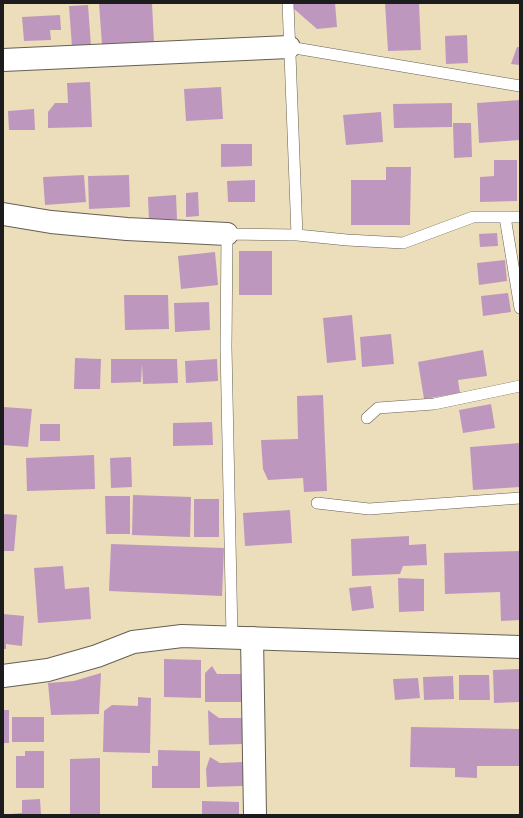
<!DOCTYPE html>
<style>
body{margin:0}
#map{position:relative;width:523px;height:818px;overflow:hidden;background:#ecdebb;font-family:"IM FELL French Canon",serif}
canvas{display:block}
.frame{position:absolute;inset:0;border:4px solid #1c1c1c;pointer-events:none}
</style>
<div id="map">
<canvas width="523" height="818"></canvas>
<div class="frame"></div>
</div>
<script>
const c = document.querySelector('canvas').getContext('2d');
c.lineJoin = 'round';
function fillPath(path, color) { c.fillStyle = color; c.fill(path, 'evenodd'); }
const poly = rows => new Path2D(rows.map(r => 'M' + r).join(''));
function trace(path, color, width, dash) { c.strokeStyle = color; c.lineWidth = width; c.lineCap = dash ? 'butt' : 'round'; c.setLineDash(dash || []); c.stroke(path); }
const building = poly([
 [99,3,152,3,154,43,102,45],
 [294,3,335,3,337,27,317,29,293,8],
 [385,3,419,3,421,50,388,51],
 [88,5,91,46,72,47,69,6],
 [60,15,61,30,50,30,51,40,24,41,22,17],
 [467,35,468,63,446,64,445,36],
 [517,47,520,47,520,65,511,64],
 [90,82,92,127,48,128,48,112,55,103,68,103,67,83],
 [221,87,223,119,186,121,184,89],
 [520,100,520,140,479,143,477,103],
 [452,103,452,127,394,128,393,104],
 [34,109,35,130,9,130,8,111],
 [381,112,383,142,346,145,343,115],
 [453,123,471,123,472,157,454,158],
 [221,144,252,144,252,166,221,167],
 [494,160,517,160,517,201,480,202,480,177,494,176],
 [386,167,411,167,410,225,351,225,351,180,386,180],
 [84,175,86,202,45,205,43,177],
 [129,175,130,207,89,209,88,176],
 [255,180,255,202,228,202,227,181],
 [198,192,199,216,186,217,186,193],
 [176,195,177,219,149,221,148,197],
 [497,233,498,246,480,247,479,234],
 [239,251,272,251,272,295,239,295],
 [215,252,218,285,181,289,178,256],
 [505,260,507,281,479,285,477,263],
 [508,293,511,312,483,316,481,296],
 [124,295,168,295,169,329,125,330],
 [209,302,210,330,175,332,174,303],
 [352,315,356,360,327,363,323,318],
 [391,334,394,364,362,367,360,337],
 [483,350,487,376,458,380,460,393,424,399,418,362],
 [75,358,101,359,100,389,74,389],
 [111,359,177,359,178,383,143,384,142,364,141,382,111,383],
 [217,359,218,381,186,383,185,361],
 [323,395,327,491,304,492,303,478,268,480,263,469,261,440,298,439,297,396],
 [491,404,495,428,463,433,459,410],
 [3,407,32,409,28,447,3,445],
 [212,422,213,445,173,446,173,423],
 [40,424,60,424,60,441,40,441],
 [520,443,520,487,473,490,470,447],
 [94,455,95,489,27,491,26,458],
 [131,457,132,487,111,488,110,458],
 [133,495,191,497,190,537,132,535],
 [105,496,130,496,130,534,106,534],
 [194,499,219,499,219,537,194,537],
 [290,510,292,543,245,546,243,513],
 [3,514,17,515,14,551,3,551],
 [409,536,409,545,426,544,427,565,403,566,400,574,352,576,351,539],
 [111,544,224,548,222,596,109,591],
 [520,551,520,620,501,621,500,592,445,594,444,553],
 [63,566,65,589,89,587,91,619,38,623,34,568],
 [398,578,424,579,424,611,399,612],
 [371,586,374,608,352,611,349,588],
 [3,614,24,616,22,646,6,644,6,649,3,649],
 [164,659,201,660,201,698,164,697],
 [212,666,217,674,241,674,241,702,205,702,205,673],
 [520,669,520,702,494,703,493,670],
 [101,673,99,714,51,715,48,683,74,681],
 [459,675,489,675,490,700,459,700],
 [453,676,454,699,424,700,423,677],
 [418,678,420,698,395,700,393,679],
 [138,697,151,698,150,753,103,752,104,711,112,705,138,706],
 [3,710,9,710,9,743,3,743],
 [208,710,219,718,243,718,244,744,209,745],
 [12,717,44,717,44,742,12,742],
 [411,727,520,729,520,766,477,766,477,778,455,777,455,768,410,767],
 [158,750,200,751,200,788,152,788,152,766,158,766],
 [25,751,44,751,44,788,16,788,16,756,25,756],
 [210,757,220,763,243,762,243,786,207,787,206,769],
 [100,758,100,815,70,815,70,759],
 [40,799,41,815,11,815,11,814,22,813,22,800],
 [202,801,239,802,239,815,202,815]
]);
const service = poly([
 [288,3,297,235],
 [289,47,520,86],
 [505,217,520,308],
 [367,418,378,408,434,404,520,386],
 [317,503,369,509,520,498],
 [232,637,226,347,227,234,297,235,347,240,403,243,473,217,520,217]
]);
const minor = poly([
 [3,60,289,47],
 [3,214,51,222,127,229,227,234],
 [252,638,255,815]
]);
const tertiary = poly([
 [3,676,48,670,97,656,133,642,182,636,520,647]
]);
fillPath(building, '#be97be');
trace(service, '#656054', 12);
trace(minor, '#656054', 24);
trace(tertiary, '#656054', 24);
trace(service, '#fff', 11);
trace(minor, '#fff', 22);
trace(tertiary, '#fff', 22);
</script>
